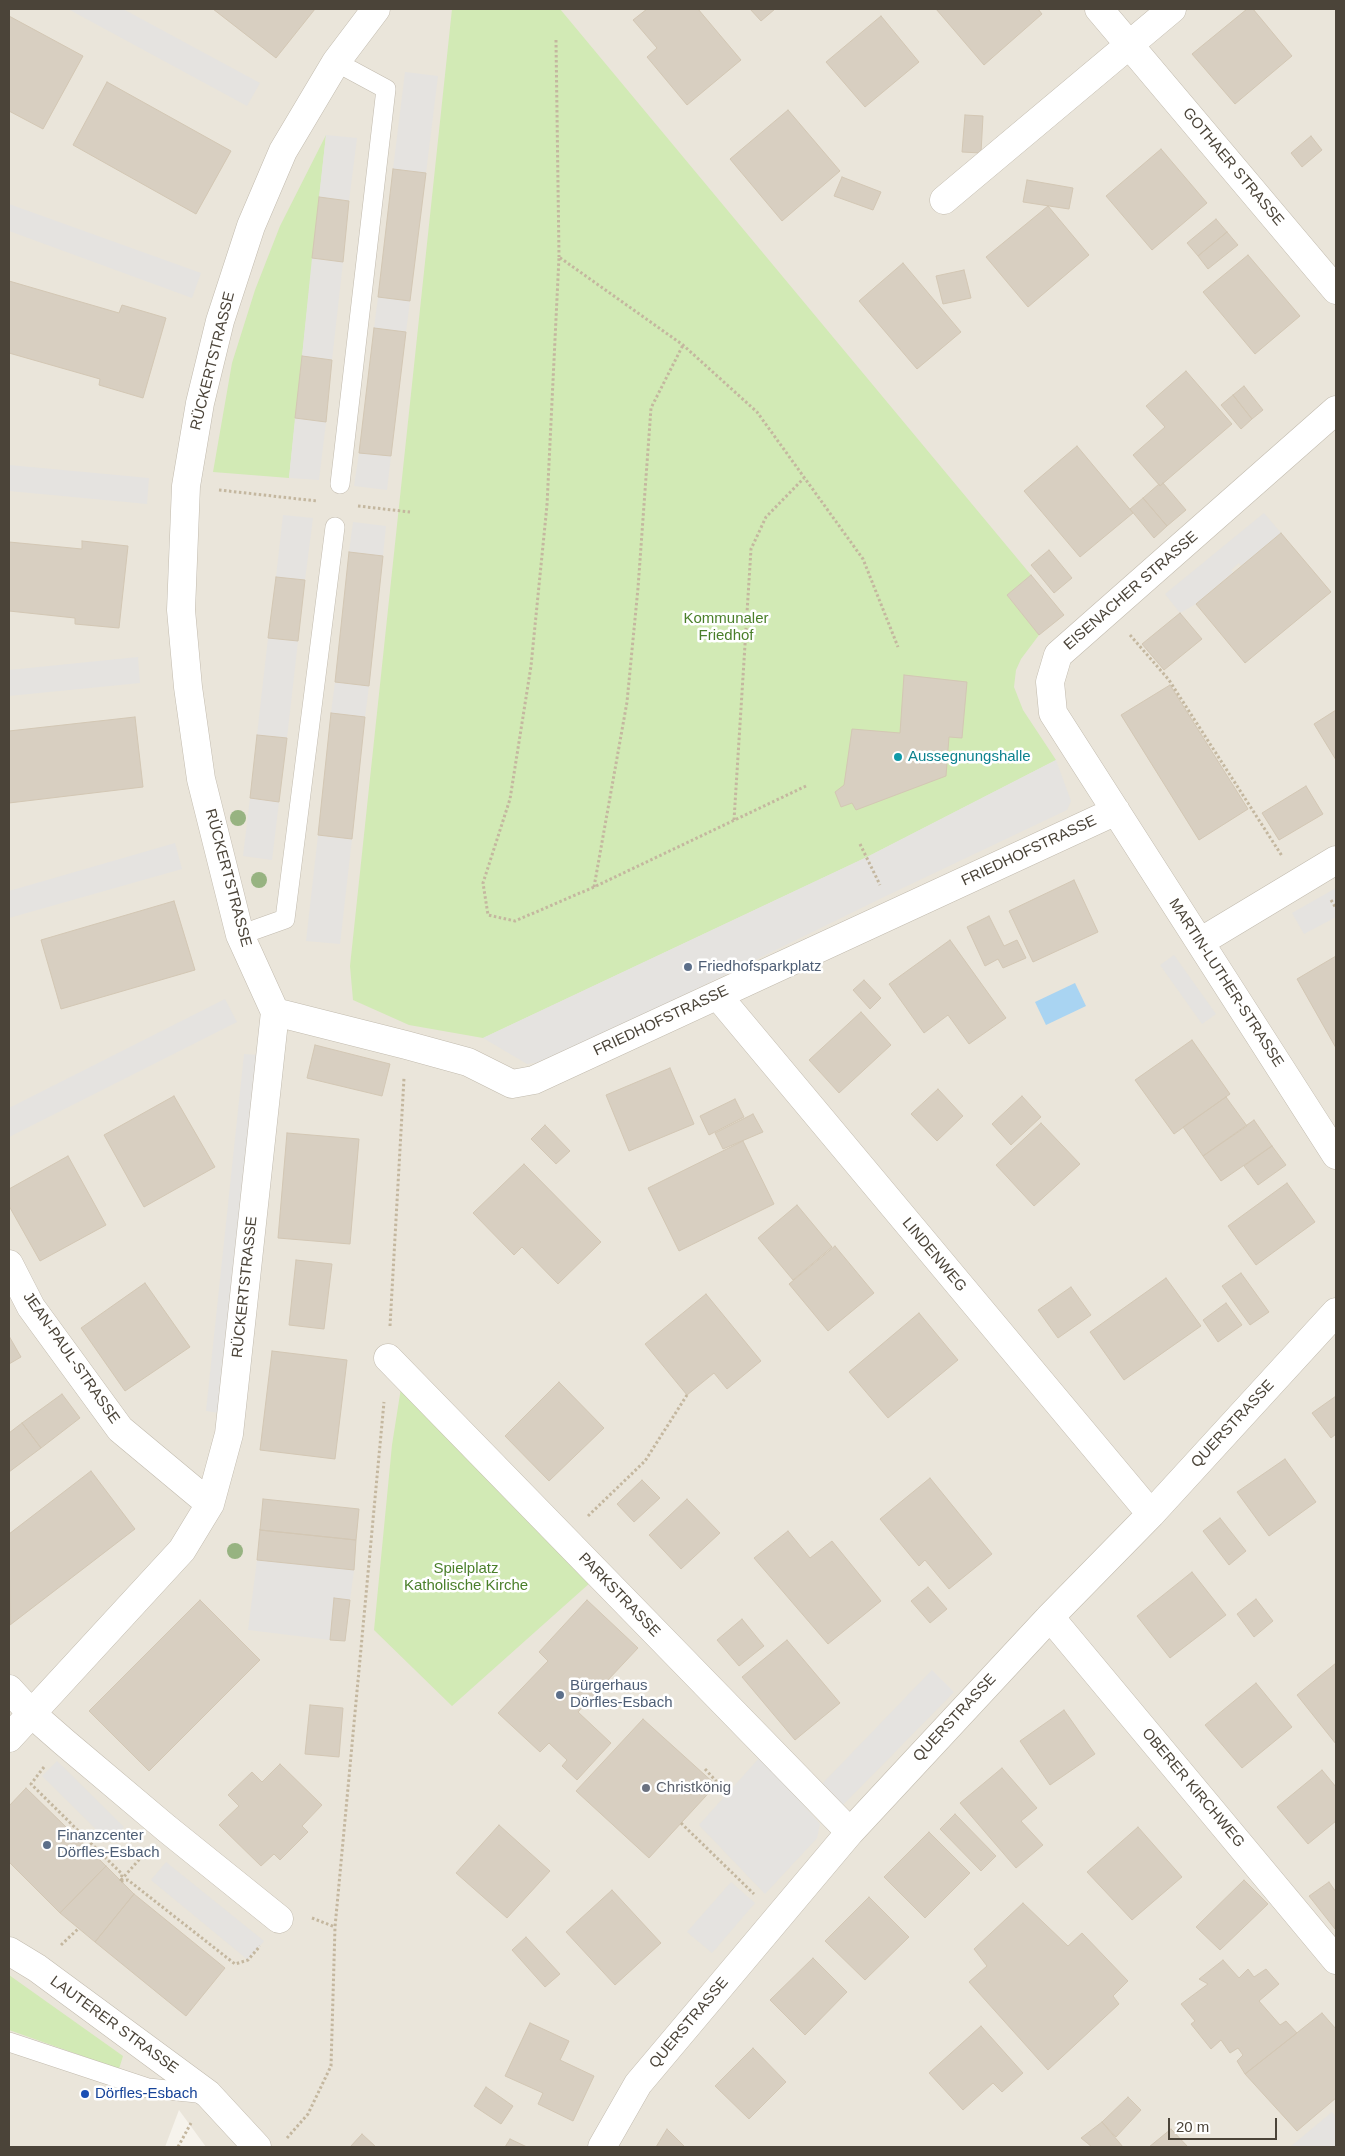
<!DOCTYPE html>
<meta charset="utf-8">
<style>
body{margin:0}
#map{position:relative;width:1345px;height:2156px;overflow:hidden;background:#f6f3ec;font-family:Helvetica,sans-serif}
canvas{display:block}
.frame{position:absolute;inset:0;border:10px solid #4b4439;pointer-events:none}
.scale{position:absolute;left:1168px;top:2118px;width:109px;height:22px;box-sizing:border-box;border:2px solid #4b4439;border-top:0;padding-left:6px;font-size:15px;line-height:18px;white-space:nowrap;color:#4b4439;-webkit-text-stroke:4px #fff;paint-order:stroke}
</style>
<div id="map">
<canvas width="1345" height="2156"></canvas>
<div class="frame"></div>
<div class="scale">20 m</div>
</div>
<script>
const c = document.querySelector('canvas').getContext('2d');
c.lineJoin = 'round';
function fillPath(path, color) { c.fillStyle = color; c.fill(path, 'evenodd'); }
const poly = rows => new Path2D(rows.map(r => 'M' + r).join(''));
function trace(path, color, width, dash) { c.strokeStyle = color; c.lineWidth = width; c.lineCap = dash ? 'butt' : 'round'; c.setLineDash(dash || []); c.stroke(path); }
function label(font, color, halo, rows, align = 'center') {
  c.font = font + ' Helvetica,sans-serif'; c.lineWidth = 5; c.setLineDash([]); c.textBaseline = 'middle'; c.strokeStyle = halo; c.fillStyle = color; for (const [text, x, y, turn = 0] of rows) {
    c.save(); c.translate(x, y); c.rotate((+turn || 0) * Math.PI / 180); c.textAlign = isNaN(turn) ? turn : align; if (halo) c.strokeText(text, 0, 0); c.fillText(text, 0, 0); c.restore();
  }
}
const residential = poly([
 [9,9,1336,9,1336,2147,206,2147,179,2110,165,2147,9,2147]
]);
const green = poly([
 [452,9,560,9,1031,575,1007,595,1039,635,1021,659,1016,670,1014,687,1023,710,1056,760,867,857,483,1038,409,1025,353,1000,350,966],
 [326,135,289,478,213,472,232,363,255,290,280,226],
 [401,1388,591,1582,452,1706,374,1630,392,1445],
 [9,1975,123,2056,119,2069,9,2030]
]);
const parking = poly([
 [68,9,123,9,260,83,247,106],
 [405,72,438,76,426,173,393,169],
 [326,135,357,138,349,201,319,197],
 [9,204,201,273,192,298,9,231],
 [312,258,343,262,332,360,302,356],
 [378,297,410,301,406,332,374,328],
 [295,418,326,422,319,480,289,478],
 [359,453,391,456,387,490,354,486],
 [9,465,149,478,147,504,9,491],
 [1264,513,1281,533,1241,566,1239,563,1231,570,1233,572,1196,604,1180,613,1165,594],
 [283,515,313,518,305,580,276,577],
 [353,522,386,526,383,556,349,552],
 [268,638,298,641,287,738,257,735],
 [138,657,140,683,9,696,9,670],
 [335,682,369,686,365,717,331,713],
 [1056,760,1071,801,1067,810,886,896,549,1061,527,1064,483,1038,867,857],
 [250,798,279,802,272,860,243,856],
 [318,835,352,839,340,944,306,941],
 [175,843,182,869,9,918,9,891],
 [1336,888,1336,917,1304,934,1292,913],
 [1174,955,1216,1014,1202,1024,1160,965],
 [225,999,237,1022,9,1137,9,1108],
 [244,1054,258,1055,219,1413,206,1411],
 [257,1560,354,1570,350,1600,334,1599,330,1640,248,1630],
 [932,1670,954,1692,843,1805,822,1784],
 [761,1756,820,1824,817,1838,765,1894,699,1825],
 [57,1761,124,1827,109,1842,42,1776],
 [166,1862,264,1941,248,1960,151,1880],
 [731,1882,755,1903,712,1953,687,1932],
 [1332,2112,1336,2117,1336,2147,1290,2147]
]);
const water = poly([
 [1075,983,1086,1006,1046,1025,1035,1002]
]);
const building = poly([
 [213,9,315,9,276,58,213,9],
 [647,9,698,9,741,60,687,105,647,57,657,48,633,20,647,9],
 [750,9,775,9,761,21,750,9],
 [936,9,1038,9,1042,14,984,65,936,9],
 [1247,9,1253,9,1292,56,1235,104,1192,54,1247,9],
 [9,16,83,56,43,129,9,111,9,16],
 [881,16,919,62,865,107,826,62,881,16],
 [107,82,231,151,196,214,73,145,107,82],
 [788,110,840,171,782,221,730,159,788,110],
 [965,115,983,116,981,153,962,152,965,115],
 [1311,136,1322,150,1302,167,1291,153,1311,136],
 [1161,149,1207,203,1152,250,1106,196,1161,149],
 [393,169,426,173,410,301,378,297,393,169],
 [842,177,881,192,873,210,834,196,842,177],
 [1027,180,1073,188,1069,209,1023,202,1027,180],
 [319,197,349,201,343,262,312,258,319,197],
 [1048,206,1089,255,1028,307,986,257,1048,206],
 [1216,219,1227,232,1198,256,1187,243,1216,219],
 [1227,232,1238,245,1208,269,1198,256,1227,232],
 [1248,255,1300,316,1255,354,1203,292,1248,255],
 [903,263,961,332,917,369,859,301,903,263],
 [964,270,971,298,943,304,936,276,964,270],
 [9,281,119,313,122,305,166,318,143,398,99,385,100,379,9,353,9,281],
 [374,328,406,332,391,456,359,453,374,328],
 [302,356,332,360,326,422,295,418,302,356],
 [1186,371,1232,424,1160,486,1133,455,1165,427,1146,406,1186,371],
 [1244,386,1263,410,1252,419,1233,395,1244,386],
 [1233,395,1252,419,1241,429,1221,405,1233,395],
 [1077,446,1133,513,1080,557,1024,491,1077,446],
 [1163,483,1186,510,1167,526,1143,498,1159,484,1160,486,1163,483],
 [1143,498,1167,526,1154,538,1130,509,1143,498],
 [1281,533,1331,592,1245,663,1196,604,1281,533],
 [82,541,128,546,119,628,75,624,75,618,9,611,9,542,82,549,82,541],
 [1049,550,1072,578,1054,593,1031,565,1049,550],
 [349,552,383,556,369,686,335,682,349,552],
 [1031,575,1064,615,1039,635,1007,595,1031,575],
 [276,577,305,580,298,641,268,638,276,577],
 [1180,613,1202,639,1164,670,1142,644,1180,613],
 [904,675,967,682,962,738,949,737,946,776,856,810,852,803,841,807,835,792,844,785,852,729,900,733,904,675],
 [1170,685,1248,809,1199,840,1121,715,1170,685],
 [1336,710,1336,760,1314,724,1336,710],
 [331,713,365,717,352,839,318,835,331,713],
 [135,717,143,787,9,803,9,731,135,717],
 [257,735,287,738,279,802,250,798,257,735],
 [1306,786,1323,814,1279,840,1262,813,1306,786],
 [1074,880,1098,932,1033,962,1009,911,1074,880],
 [174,901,195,970,61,1009,41,940,174,901],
 [989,916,1004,946,1017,940,1026,958,1003,968,998,959,985,966,967,927,989,916],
 [950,940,1006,1018,969,1044,948,1015,924,1033,889,984,950,940],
 [1336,956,1336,1048,1297,979,1336,956],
 [864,980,881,998,870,1009,853,990,864,980],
 [861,1012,891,1045,839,1093,809,1060,861,1012],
 [1192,1040,1230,1094,1174,1134,1135,1080,1192,1040],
 [315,1045,390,1064,382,1096,307,1078,315,1045],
 [670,1068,694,1124,629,1151,606,1095,670,1068],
 [938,1089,963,1116,937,1141,911,1114,938,1089],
 [174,1096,215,1167,144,1207,104,1135,174,1096],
 [1022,1096,1041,1117,1011,1145,992,1124,1022,1096],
 [1226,1097,1247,1126,1203,1156,1183,1127,1226,1097],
 [735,1099,744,1117,709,1135,700,1116,735,1099],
 [753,1114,763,1132,723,1149,715,1133,753,1114],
 [1254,1120,1272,1146,1221,1181,1203,1156,1254,1120],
 [1041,1123,1080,1164,1034,1206,996,1165,1041,1123],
 [545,1125,570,1151,556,1164,531,1139,545,1125],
 [287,1133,359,1139,350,1244,278,1238,287,1133],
 [743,1141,774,1204,679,1251,648,1188,743,1141],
 [1272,1146,1286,1165,1258,1185,1244,1166,1272,1146],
 [68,1156,106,1225,40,1261,9,1206,9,1189,68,1156],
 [524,1164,601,1242,558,1284,522,1247,514,1255,473,1213,524,1164],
 [1287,1183,1315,1222,1256,1265,1228,1226,1287,1183],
 [797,1205,832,1247,793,1280,758,1238,797,1205],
 [835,1246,874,1293,828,1331,789,1284,835,1246],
 [296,1260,332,1264,324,1329,289,1325,296,1260],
 [1241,1273,1269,1312,1250,1325,1222,1286,1241,1273],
 [1166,1278,1201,1326,1124,1380,1090,1332,1166,1278],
 [145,1283,190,1347,125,1391,81,1328,145,1283],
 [1071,1287,1091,1315,1058,1338,1038,1310,1071,1287],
 [706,1294,761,1361,727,1389,714,1373,687,1395,645,1344,706,1294],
 [1226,1303,1242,1325,1218,1342,1203,1320,1226,1303],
 [919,1313,958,1360,888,1418,849,1372,919,1313],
 [9,1336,21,1357,9,1364,9,1336],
 [272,1351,347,1360,335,1459,260,1450,272,1351],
 [559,1382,604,1428,549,1481,505,1436,559,1382],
 [62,1394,80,1418,41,1448,22,1423,62,1394],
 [1336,1396,1336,1434,1331,1438,1312,1413,1336,1396],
 [22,1423,41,1448,9,1472,9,1433,22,1423],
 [1285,1459,1316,1502,1269,1536,1237,1492,1285,1459],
 [91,1471,135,1529,10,1625,9,1534,91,1471],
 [930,1478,992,1554,949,1589,925,1560,919,1566,880,1519,930,1478],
 [642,1480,660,1498,634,1522,617,1504,642,1480],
 [263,1499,359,1509,356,1540,260,1530,263,1499],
 [687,1499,720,1533,681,1569,649,1535,687,1499],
 [1220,1518,1246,1551,1229,1565,1203,1531,1220,1518],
 [260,1530,356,1540,354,1570,257,1560,260,1530],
 [788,1531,810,1558,832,1541,881,1601,828,1644,754,1558,788,1531],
 [1192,1572,1226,1615,1170,1658,1137,1616,1192,1572],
 [928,1587,947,1609,930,1623,911,1601,928,1587],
 [334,1598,350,1600,345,1641,330,1640,334,1598],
 [1256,1599,1273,1621,1254,1637,1237,1614,1256,1599],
 [200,1600,260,1660,149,1771,89,1711,200,1600],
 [587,1600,638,1648,578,1712,611,1743,577,1780,562,1766,567,1760,549,1743,540,1752,498,1713,548,1661,539,1652,587,1600],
 [742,1619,764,1646,739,1666,717,1640,742,1619],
 [787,1640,840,1703,795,1740,742,1677,787,1640],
 [1336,1663,1336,1744,1297,1695,1336,1663],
 [1256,1683,1292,1727,1242,1768,1205,1725,1256,1683],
 [310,1705,343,1708,339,1757,305,1754,310,1705],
 [1064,1710,1095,1754,1050,1785,1020,1741,1064,1710],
 [643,1719,716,1785,649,1858,576,1791,643,1719],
 [280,1764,322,1805,302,1826,308,1832,280,1860,274,1854,261,1866,219,1825,239,1806,228,1795,252,1772,262,1782,280,1764],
 [1002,1768,1037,1808,1021,1821,1043,1845,1016,1868,960,1803,1002,1768],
 [1322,1770,1336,1787,1336,1821,1308,1844,1277,1807,1322,1770],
 [26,1788,106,1866,60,1913,9,1862,9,1806,26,1788],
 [955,1814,996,1856,981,1871,940,1829,955,1814],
 [499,1825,550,1871,507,1918,456,1873,499,1825],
 [1138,1827,1182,1877,1132,1920,1087,1872,1138,1827],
 [929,1832,970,1873,925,1918,884,1877,929,1832],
 [106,1866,134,1894,95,1942,60,1913,106,1866],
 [1244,1880,1268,1904,1220,1950,1196,1927,1244,1880],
 [1329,1882,1336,1892,1335,1929,1309,1896,1329,1882],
 [612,1890,661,1943,615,1985,566,1932,612,1890],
 [134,1894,225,1968,186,2016,95,1942,134,1894],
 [869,1897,909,1937,865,1980,825,1941,869,1897],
 [1023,1903,1068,1946,1082,1933,1128,1981,1113,1996,1119,2004,1048,2070,969,1982,987,1966,974,1949,1023,1903],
 [526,1937,560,1974,545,1987,512,1950,526,1937],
 [813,1958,847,1992,805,2035,770,2000,813,1958],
 [1223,1960,1239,1978,1248,1969,1254,1977,1266,1969,1279,1984,1259,2001,1280,2025,1286,2021,1297,2033,1245,2074,1237,2061,1243,2055,1238,2048,1230,2053,1221,2040,1211,2049,1191,2024,1195,2021,1181,2004,1208,1984,1199,1979,1223,1960],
 [1322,2013,1336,2029,1336,2098,1297,2131,1245,2074,1322,2013],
 [530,2023,569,2041,560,2060,594,2076,573,2121,538,2104,543,2093,505,2076,530,2023],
 [981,2026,1023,2073,1002,2092,993,2083,963,2110,929,2073,981,2026],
 [753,2048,786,2082,749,2119,715,2086,753,2048],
 [486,2087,513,2106,501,2124,474,2106,486,2087],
 [1128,2097,1141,2110,1116,2137,1102,2122,1128,2097],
 [1102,2122,1123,2147,1092,2147,1081,2138,1102,2122],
 [667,2129,685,2147,656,2147,667,2129],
 [1171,2129,1188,2147,1149,2147,1171,2129],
 [362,2134,376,2147,350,2147,362,2134],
 [510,2139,527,2147,505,2147,510,2139]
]);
const path = poly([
 [556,40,559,257],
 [219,490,317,501],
 [358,506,410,512],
 [1130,635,1169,680,1282,856],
 [806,786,594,887,515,921,488,915,483,883,510,799,531,666,547,505,559,257,683,345,757,412,863,559,898,647],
 [734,820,751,549,766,517,804,478],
 [860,844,880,885],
 [594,887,627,702,638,588,651,408,683,345],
 [1331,900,1336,908],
 [390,1326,404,1078],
 [588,1516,645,1461,687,1395],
 [44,1767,31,1784,122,1874,121,1881],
 [705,1769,727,1793],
 [681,1823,754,1894],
 [121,1880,145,1853],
 [121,1881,128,1880,235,1964,248,1960,260,1946],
 [312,1918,335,1927],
 [61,1945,79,1928],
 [287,2138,308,2114,331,2066,335,1927,384,1402],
 [178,2147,191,2123]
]);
const service = poly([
 [336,62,386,89,340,484],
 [240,935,285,919,335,527],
 [9,2042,148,2088,207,2094]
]);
const minor = poly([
 [1099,9,1336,290],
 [944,200,1172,9],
 [1336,410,1058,655,1050,682,1053,713,1336,1155],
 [1200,942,1336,860],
 [718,996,1151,1514],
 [275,1012,406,1045,468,1062,512,1084,534,1080,1116,811],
 [9,1264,31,1307,120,1429,210,1504],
 [388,1358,850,1832],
 [1050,1617,1336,1960],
 [9,1689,32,1714,64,1742,166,1828,279,1919],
 [9,1738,182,1550,210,1504,229,1434,275,1012,240,935,201,779,188,687,181,610,186,486,200,403,220,321,251,226,283,151,336,62,376,9],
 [9,1951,37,1968,208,2094,257,2147],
 [602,2147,638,2084,850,1832,1050,1617,1151,1514,1336,1312]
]);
const trees = [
 [238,818],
 [259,880],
 [235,1551]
];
const markers = [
 [898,757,5,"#0f9aa8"],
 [688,967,5,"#5c6f8a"],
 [560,1695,5,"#5c6f8a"],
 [646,1788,5,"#6b7280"],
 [47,1845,5,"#5c6f8a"],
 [85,2094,5,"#1a4fb4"]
];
const streetNames = [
 ["GOTHAER STRASSE",1233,167,50],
 ["RÜCKERTSTRASSE",213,361,-76],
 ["EISENACHER STRASSE",1131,591,-41],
 ["FRIEDHOFSTRASSE",1029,851,-25],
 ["RÜCKERTSTRASSE",228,878,75],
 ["MARTIN-LUTHER-STRASSE",1226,983,57],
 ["FRIEDHOFSTRASSE",661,1021,-25],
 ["LINDENWEG",934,1255,50],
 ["RÜCKERTSTRASSE",245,1287,-84],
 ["JEAN-PAUL-STRASSE",71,1358,55],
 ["QUERSTRASSE",1233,1424,-47],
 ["PARKSTRASSE",619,1595,46],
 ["QUERSTRASSE",955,1718,-47],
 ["OBERER KIRCHWEG",1193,1788,50],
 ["QUERSTRASSE",689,2023,-50],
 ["LAUTERER STRASSE",114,2025,36]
];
const parkNames = [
 ["Kommunaler",726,619],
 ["Friedhof",726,636],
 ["Spielplatz",466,1569],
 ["Katholische Kirche",466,1586]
];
const cultureNames = [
 ["Aussegnungshalle",908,757]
];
const serviceNames = [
 ["Friedhofsparkplatz",698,967],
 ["Bürgerhaus",570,1686],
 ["Dörfles-Esbach",570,1703],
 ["Finanzcenter",57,1836],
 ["Dörfles-Esbach",57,1853]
];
const worshipNames = [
 ["Christkönig",656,1788]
];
const transitNames = [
 ["Dörfles-Esbach",95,2094]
];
fillPath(residential, '#eae5da');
fillPath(green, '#d2eab5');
fillPath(parking, '#e5e3e0');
fillPath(water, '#a9d4f2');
fillPath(building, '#d8cfc1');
trace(building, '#d3c7b4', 1);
trace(service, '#c2bbae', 20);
trace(minor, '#c2bbae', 29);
trace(path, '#c4b79f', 3, [2.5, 2.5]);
trace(service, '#fff', 19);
trace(minor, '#fff', 28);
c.fillStyle = '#97b381';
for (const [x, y] of trees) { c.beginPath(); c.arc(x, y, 8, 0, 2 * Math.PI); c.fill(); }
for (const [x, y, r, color] of markers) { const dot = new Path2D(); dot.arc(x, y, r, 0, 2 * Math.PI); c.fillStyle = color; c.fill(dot); trace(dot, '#fff', 2); }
label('15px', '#4b4439', '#fff', streetNames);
label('15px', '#4a7f2a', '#fff', parkNames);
label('15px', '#0d838f', '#fff', cultureNames, 'left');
label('15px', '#4e5e75', '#fff', serviceNames, 'left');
label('15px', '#5b616d', '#fff', worshipNames, 'left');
label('15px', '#164399', '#fff', transitNames, 'left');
</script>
